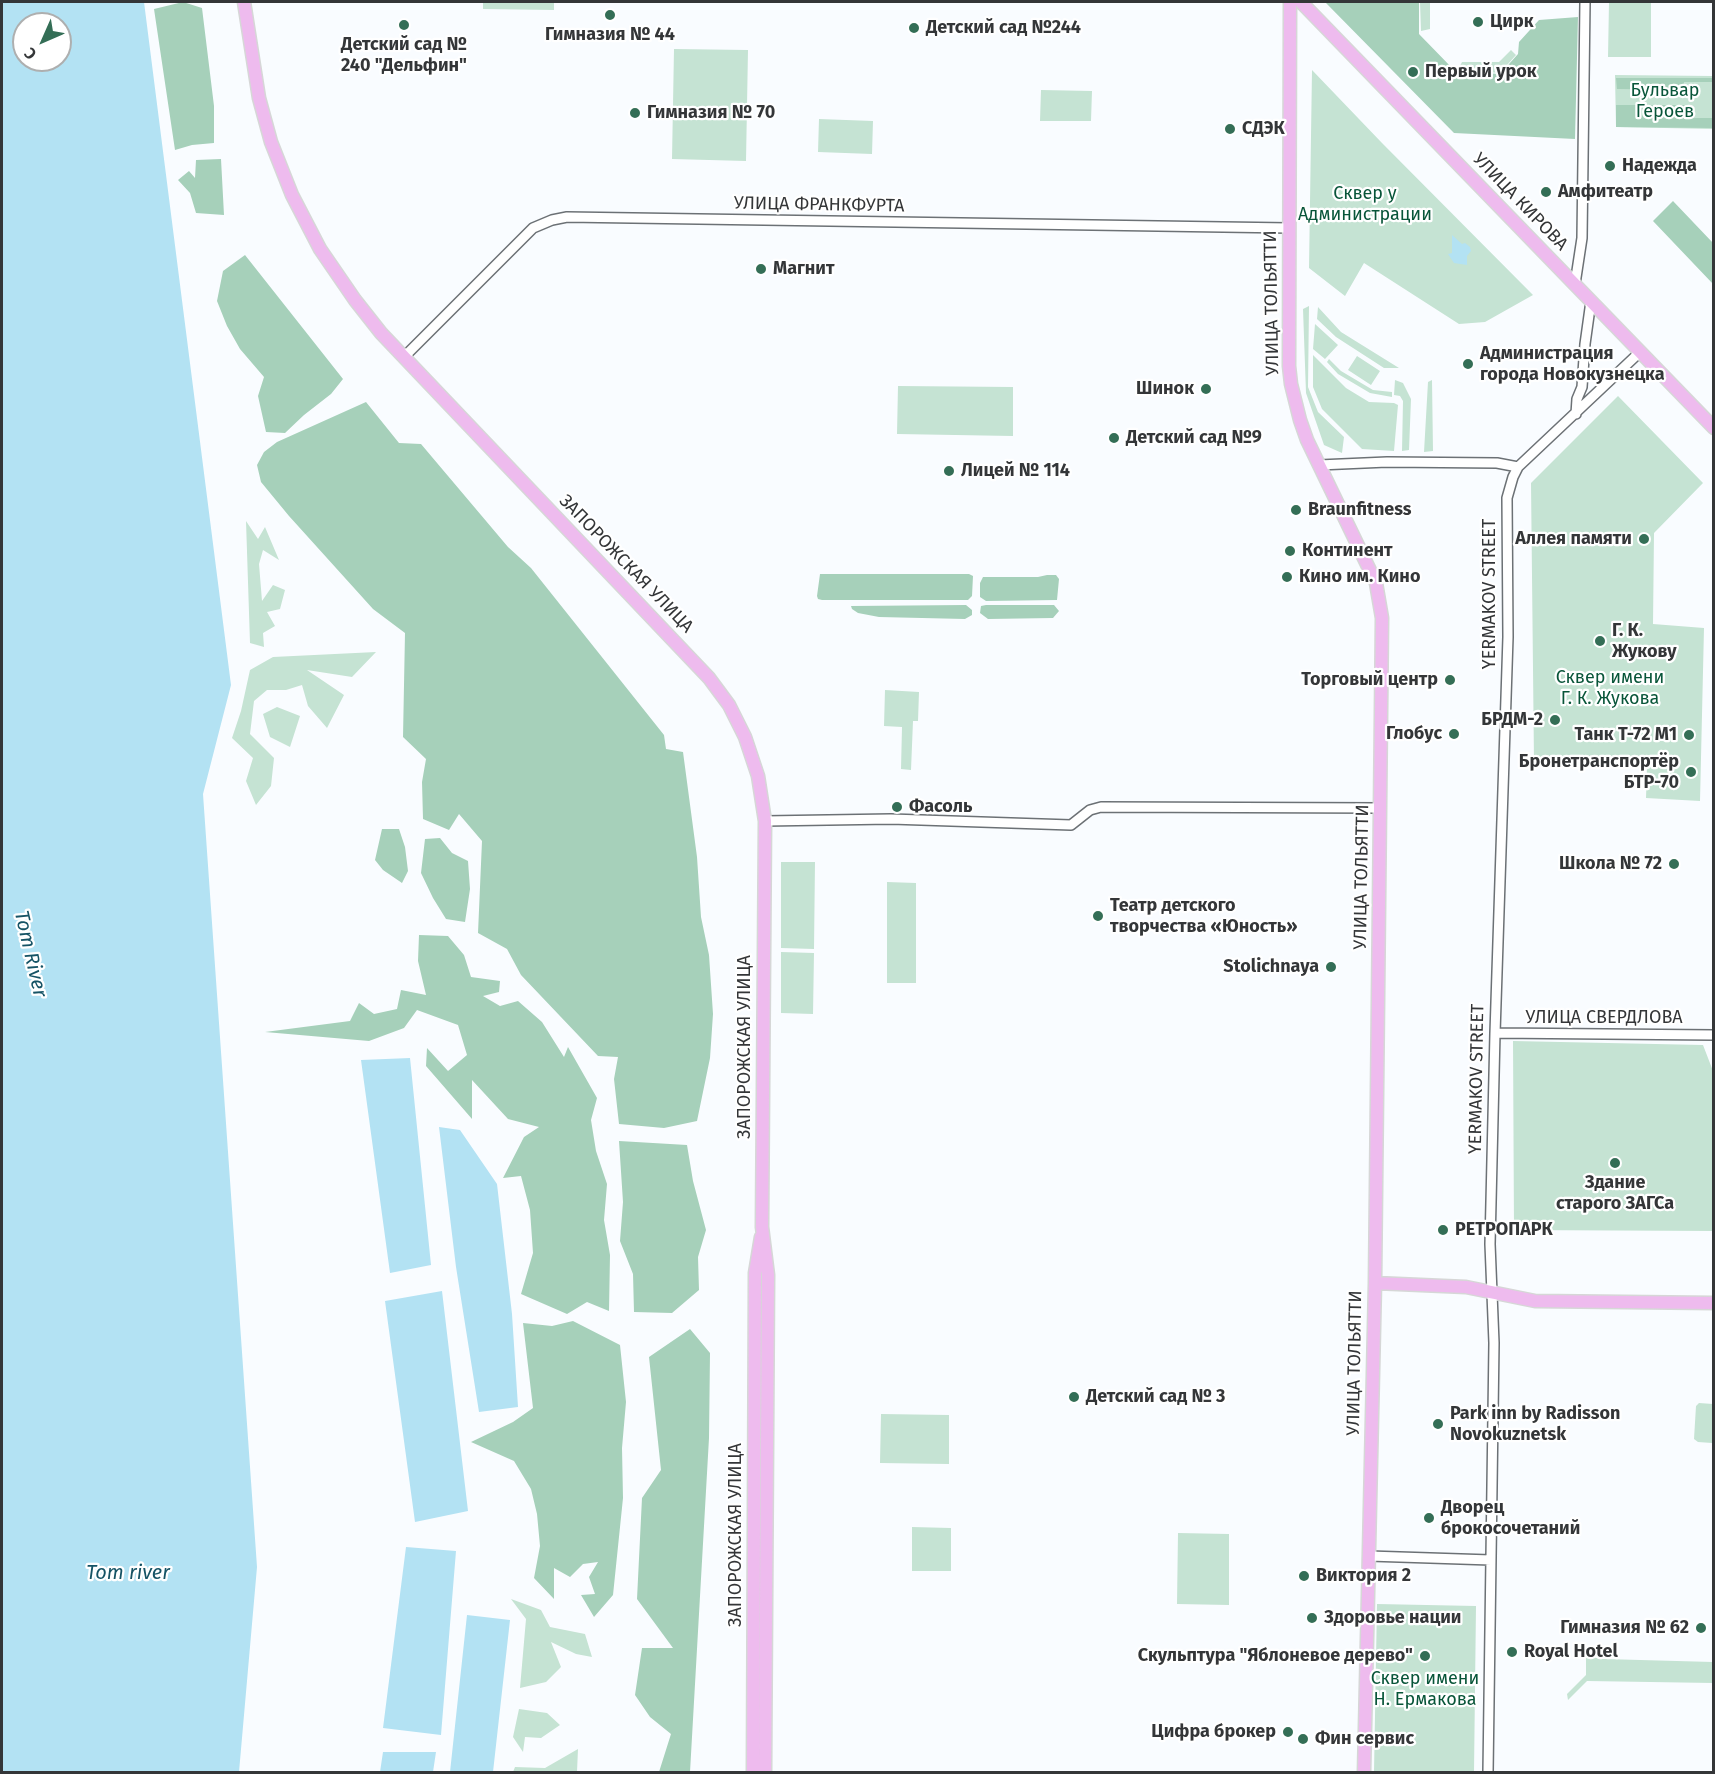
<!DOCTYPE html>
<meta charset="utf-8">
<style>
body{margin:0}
#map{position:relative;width:1715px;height:1774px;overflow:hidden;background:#f9fcff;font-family:"Fira Sans",sans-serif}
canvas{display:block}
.frame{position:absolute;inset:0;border:3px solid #343638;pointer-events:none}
.north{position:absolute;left:12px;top:12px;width:60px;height:60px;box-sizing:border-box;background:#fff;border:2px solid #aeafaf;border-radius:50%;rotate:225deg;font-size:16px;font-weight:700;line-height:24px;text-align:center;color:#343638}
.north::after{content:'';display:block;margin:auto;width:21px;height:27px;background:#346e56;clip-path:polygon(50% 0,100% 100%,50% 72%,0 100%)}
</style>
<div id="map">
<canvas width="1715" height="1774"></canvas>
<div class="frame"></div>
<div class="north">С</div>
</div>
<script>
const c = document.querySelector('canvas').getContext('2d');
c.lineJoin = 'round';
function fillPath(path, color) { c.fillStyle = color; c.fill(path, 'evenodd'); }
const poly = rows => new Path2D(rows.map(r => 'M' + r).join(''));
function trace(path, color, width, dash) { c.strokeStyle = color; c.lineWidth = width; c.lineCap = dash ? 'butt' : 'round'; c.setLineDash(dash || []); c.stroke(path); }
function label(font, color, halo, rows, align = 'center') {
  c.font = font + ' "Fira Sans",sans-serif'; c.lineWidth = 4.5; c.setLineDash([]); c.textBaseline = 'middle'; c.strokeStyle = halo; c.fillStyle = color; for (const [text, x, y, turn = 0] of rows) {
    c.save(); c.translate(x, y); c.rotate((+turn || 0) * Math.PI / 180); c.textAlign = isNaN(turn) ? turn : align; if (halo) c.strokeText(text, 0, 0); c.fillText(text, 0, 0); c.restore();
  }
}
const green = poly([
 [483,2,554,2,554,10,483,9],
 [1420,2,1430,2,1430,29,1421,31],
 [1609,2,1651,2,1651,57,1608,57],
 [674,49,748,50,746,161,672,159],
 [1511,50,1516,55,1500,73,1458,70,1462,62,1499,62],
 [1312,70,1382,143,1533,295,1485,322,1459,324,1364,263,1345,296,1309,268],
 [1615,75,1713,76,1713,129,1616,127],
 [1041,90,1092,91,1091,121,1040,121],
 [819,119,873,121,872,154,818,152],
 [1309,306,1308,387,1318,412,1344,437,1342,453,1324,445,1306,393,1303,309],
 [1318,307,1341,332,1399,368,1384,368,1336,337,1317,319],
 [1315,324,1338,345,1325,359,1313,349],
 [1313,355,1346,388,1369,402,1394,403,1398,405,1394,451,1362,449,1322,409,1313,387],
 [1357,356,1380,371,1371,385,1348,370],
 [1329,359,1341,371,1373,390,1392,392,1392,397,1370,393,1338,374,1327,362],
 [1395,380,1403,383,1411,399,1409,450,1402,451,1403,401,1400,396,1394,395],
 [1432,380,1433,451,1424,452,1428,382],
 [898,386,1013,387,1013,436,897,434],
 [1618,396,1703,483,1654,533,1653,624,1704,628,1700,801,1646,798,1647,767,1534,762,1531,483],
 [246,521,258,539,265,527,279,560,263,550,259,564,262,601,273,585,285,590,280,609,267,612,275,626,263,633,264,647,250,643],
 [376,652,352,677,307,670,344,695,327,728,308,706,302,685,286,690,267,690,254,701,250,734,274,758,271,786,256,805,246,781,253,758,232,738,241,711,250,670,273,657],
 [885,690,919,692,918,721,913,721,911,770,901,769,902,727,884,726],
 [277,707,300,716,290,747,270,737,263,714],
 [781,862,815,862,814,949,781,948],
 [887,882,916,883,916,983,887,983],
 [781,952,814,953,813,1014,781,1013],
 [1513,1041,1703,1045,1713,1071,1713,1231,1514,1230],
 [1699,1403,1713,1404,1712,1443,1698,1442,1694,1439,1696,1406],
 [881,1414,949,1415,949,1464,880,1463],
 [912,1527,951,1528,951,1571,912,1571],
 [1178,1533,1229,1534,1229,1605,1177,1604],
 [511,1599,541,1610,550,1627,585,1634,592,1657,576,1654,551,1642,561,1667,546,1682,520,1688,526,1619],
 [1377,1604,1476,1606,1474,1772,1374,1772],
 [1580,1651,1586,1656,1604,1659,1713,1662,1713,1683,1587,1681,1568,1700,1567,1694,1586,1675,1586,1659,1579,1654],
 [519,1709,547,1713,560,1725,541,1738,525,1737,523,1752,513,1737],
 [578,1749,577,1772,513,1772,515,1767,545,1768]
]);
const forest = poly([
 [183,2,202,8,214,106,214,143,192,145,175,150,154,9],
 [1325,2,1419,2,1419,34,1455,71,1500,74,1518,54,1519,42,1539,20,1578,17,1575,139,1454,133],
 [1616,78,1713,78,1714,82,1684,82,1684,90,1617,89],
 [1616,105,1685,105,1685,118,1713,118,1713,128,1616,127],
 [221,159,224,215,196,213,190,193,178,180,189,171,195,178,196,160],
 [1673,201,1713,243,1713,284,1653,221],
 [245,255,343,379,331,394,304,415,285,433,266,432,258,396,264,377,240,349,227,326,217,301,223,271],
 [366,402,399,443,421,444,508,547,531,568,664,735,666,749,683,752,697,857,701,917,709,955,713,1014,710,1058,697,1121,664,1128,619,1124,614,1079,618,1057,598,1056,521,975,507,949,478,933,482,841,459,814,449,830,423,819,422,782,426,759,403,737,405,633,373,609,289,516,261,482,257,465,264,452,277,442],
 [820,574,969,574,973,576,972,596,968,600,822,600,818,599,817,596],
 [1047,575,1056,575,1059,579,1057,600,986,601,980,597,980,583,983,577,1038,577],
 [966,605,972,610,972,615,965,619,879,617,858,613,852,609,851,606],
 [986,605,1054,605,1059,611,1053,618,988,619,980,613,981,606],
 [382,829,399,829,405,847,408,871,402,883,383,870,375,860],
 [440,838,452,853,468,861,470,889,465,922,446,919,433,898,421,873,425,839],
 [419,935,448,936,464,955,471,977,500,981,499,992,483,996,500,1006,518,1001,542,1022,564,1057,568,1047,597,1098,591,1120,596,1151,607,1184,604,1220,610,1255,609,1311,587,1302,567,1314,521,1294,533,1253,530,1210,521,1176,503,1178,524,1137,539,1127,508,1119,472,1080,472,1119,426,1066,427,1048,448,1071,467,1055,458,1025,417,1010,404,1028,369,1041,265,1032,350,1021,359,1003,374,1014,397,1009,401,990,426,995,418,961],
 [619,1141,687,1145,693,1181,706,1230,698,1257,699,1290,672,1313,634,1312,633,1274,620,1241,623,1202],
 [573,1321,620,1345,626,1402,622,1448,623,1498,613,1595,594,1617,581,1595,595,1594,589,1577,598,1562,583,1564,570,1577,554,1568,554,1599,534,1578,540,1546,537,1514,531,1489,514,1461,471,1442,513,1422,533,1408,523,1323,552,1326],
 [690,1329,710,1353,709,1438,690,1772,659,1772,671,1734,650,1717,635,1695,642,1648,673,1648,637,1599,642,1498,661,1470,649,1357]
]);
const water = poly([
 [2,2,144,2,231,685,203,794,257,1567,239,1772,2,1772],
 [24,24,60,24,60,60,24,60],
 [1452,235,1462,244,1465,243,1470,247,1471,251,1467,256,1467,265,1454,263,1448,254,1452,253],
 [410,1058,431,1265,390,1273,361,1060],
 [439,1127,460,1130,497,1184,512,1314,518,1407,479,1412,456,1267],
 [442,1291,468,1511,415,1522,385,1301],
 [406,1547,456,1551,441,1735,383,1728],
 [467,1615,510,1620,493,1772,450,1772],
 [383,1752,436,1752,433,1772,380,1772]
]);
const minor = poly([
 [1575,284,1582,238,1585,2],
 [404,357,533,228,552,220,567,217,1289,228],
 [1576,414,1577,399,1582,387,1585,344,1591,301],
 [1319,465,1387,462,1497,463,1518,467],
 [765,821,891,819,1071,825,1090,810,1101,807,1381,808],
 [1495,1033,1714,1035],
 [1369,1556,1491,1560],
 [1488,1772,1494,1343,1490,1244,1495,1033,1508,637,1507,498,1513,477,1518,467,1640,352]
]);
const major = poly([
 [244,2,259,98,271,142,292,195,320,249,355,300,381,333,709,678,729,705,745,737,758,776,765,821,762,1227,768,1275,765,1772],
 [1290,2,1289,366,1291,384,1300,420,1307,440,1376,583,1382,618,1375,1283,1364,1772],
 [1301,2,1714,428],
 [1375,1283,1466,1287,1535,1301,1714,1303],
 [753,1772,755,1273,761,1237]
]);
const markers = [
 [610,15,6,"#346e56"],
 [1478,22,6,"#346e56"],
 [404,25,6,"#346e56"],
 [914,28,6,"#346e56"],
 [1413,72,6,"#346e56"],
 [635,113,6,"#346e56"],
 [1230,129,6,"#346e56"],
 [1610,166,6,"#346e56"],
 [1546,192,6,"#346e56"],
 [761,269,6,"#346e56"],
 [1468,364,6,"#346e56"],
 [1206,389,6,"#346e56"],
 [1114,438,6,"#346e56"],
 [949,471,6,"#346e56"],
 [1296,510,6,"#346e56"],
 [1644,539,6,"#346e56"],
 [1290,551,6,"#346e56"],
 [1287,577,6,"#346e56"],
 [1600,641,6,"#346e56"],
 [1450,680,6,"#346e56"],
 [1555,720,6,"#346e56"],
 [1454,734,6,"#346e56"],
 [1689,735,6,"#346e56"],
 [1691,772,6,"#346e56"],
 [897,807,6,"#346e56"],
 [1674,864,6,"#346e56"],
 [1098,916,6,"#346e56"],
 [1331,967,6,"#346e56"],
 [1615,1163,6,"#346e56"],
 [1443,1230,6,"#346e56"],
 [1074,1397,6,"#346e56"],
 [1438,1424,6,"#346e56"],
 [1429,1518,6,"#346e56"],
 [1304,1576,6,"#346e56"],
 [1312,1618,6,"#346e56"],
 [1701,1628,6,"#346e56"],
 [1512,1652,6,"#346e56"],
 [1425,1656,6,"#346e56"],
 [1288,1732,6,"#346e56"],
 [1303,1739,6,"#346e56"]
];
const poiNames = [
 ["Цирк",1490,22],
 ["Детский сад №244",926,28],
 ["Гимназия № 44",610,35,"center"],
 ["Детский сад №",404,45,"center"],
 ["240 \"Дельфин\"",404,66,"center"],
 ["Первый урок",1425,72],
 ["Гимназия № 70",647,113],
 ["СДЭК",1242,129],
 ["Надежда",1622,166],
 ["Амфитеатр",1558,192],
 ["Магнит",773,269],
 ["Администрация",1480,354],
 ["города Новокузнецка",1480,375],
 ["Шинок",1194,389,"right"],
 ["Детский сад №9",1126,438],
 ["Лицей № 114",961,471],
 ["Braunfitness",1308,510],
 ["Аллея памяти",1632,539,"right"],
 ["Континент",1302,551],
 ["Кино им. Кино",1299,577],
 ["Г. К.",1612,631],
 ["Жукову",1612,652],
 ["Торговый центр",1438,680,"right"],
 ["БРДМ-2",1543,720,"right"],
 ["Глобус",1442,734,"right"],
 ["Танк Т-72 М1",1677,735,"right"],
 ["Бронетранспортёр",1679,762,"right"],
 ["БТР-70",1679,783,"right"],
 ["Фасоль",909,807],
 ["Школа № 72",1662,864,"right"],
 ["Театр детского",1110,906],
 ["творчества «Юность»",1110,927],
 ["Stolichnaya",1319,967,"right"],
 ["Здание",1615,1183,"center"],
 ["старого ЗАГСа",1615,1204,"center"],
 ["РЕТРОПАРК",1455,1230],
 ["Детский сад № 3",1086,1397],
 ["Park inn by Radisson",1450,1414],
 ["Novokuznetsk",1450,1435],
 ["Дворец",1441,1508],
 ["брокосочетаний",1441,1529],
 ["Виктория 2",1316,1576],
 ["Здоровье нации",1324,1618],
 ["Гимназия № 62",1689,1628,"right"],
 ["Royal Hotel",1524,1652],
 ["Скульптура \"Яблоневое дерево\"",1413,1656,"right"],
 ["Цифра брокер",1276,1732,"right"],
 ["Фин сервис",1315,1739]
];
const parkNames = [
 ["Бульвар",1665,91],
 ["Героев",1665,112],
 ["Сквер у",1365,194],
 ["Администрации",1365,215],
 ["Сквер имени",1610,678],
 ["Г. К. Жукова",1610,699],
 ["Сквер имени",1425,1679],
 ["Н. Ермакова",1425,1700]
];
const streetNames = [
 ["УЛИЦА КИРОВА",1520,202,46],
 ["УЛИЦА ФРАНКФУРТА",819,205,1],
 ["УЛИЦА ТОЛЬЯТТИ",1272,303,-91],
 ["ЗАПОРОЖСКАЯ УЛИЦА",626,564,46],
 ["YERMAKOV STREET",1490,594,-90],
 ["УЛИЦА ТОЛЬЯТТИ",1362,877,-89],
 ["УЛИЦА СВЕРДЛОВА",1604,1018],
 ["ЗАПОРОЖСКАЯ УЛИЦА",745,1047,-90],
 ["YERMAKOV STREET",1477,1079,-89],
 ["УЛИЦА ТОЛЬЯТТИ",1355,1363,-89],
 ["ЗАПОРОЖСКАЯ УЛИЦА",736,1535,-90]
];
const waterNames = [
 ["Tom River",30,954,77],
 ["Tom river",128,1573]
];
fillPath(green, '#c5e3d3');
fillPath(forest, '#a6d0ba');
fillPath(water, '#b3e2f3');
trace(minor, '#6c7175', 12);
trace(major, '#d6d7d7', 15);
trace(minor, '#fff', 9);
trace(major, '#ebe', 12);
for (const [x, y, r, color] of markers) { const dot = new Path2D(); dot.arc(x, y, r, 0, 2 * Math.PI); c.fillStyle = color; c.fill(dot); trace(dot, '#fff', 2); }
label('bold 18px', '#343638', '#fff', poiNames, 'left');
label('18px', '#085539', '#fff', parkNames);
label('18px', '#343638', '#fff', streetNames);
label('italic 20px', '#155365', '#fff', waterNames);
</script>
